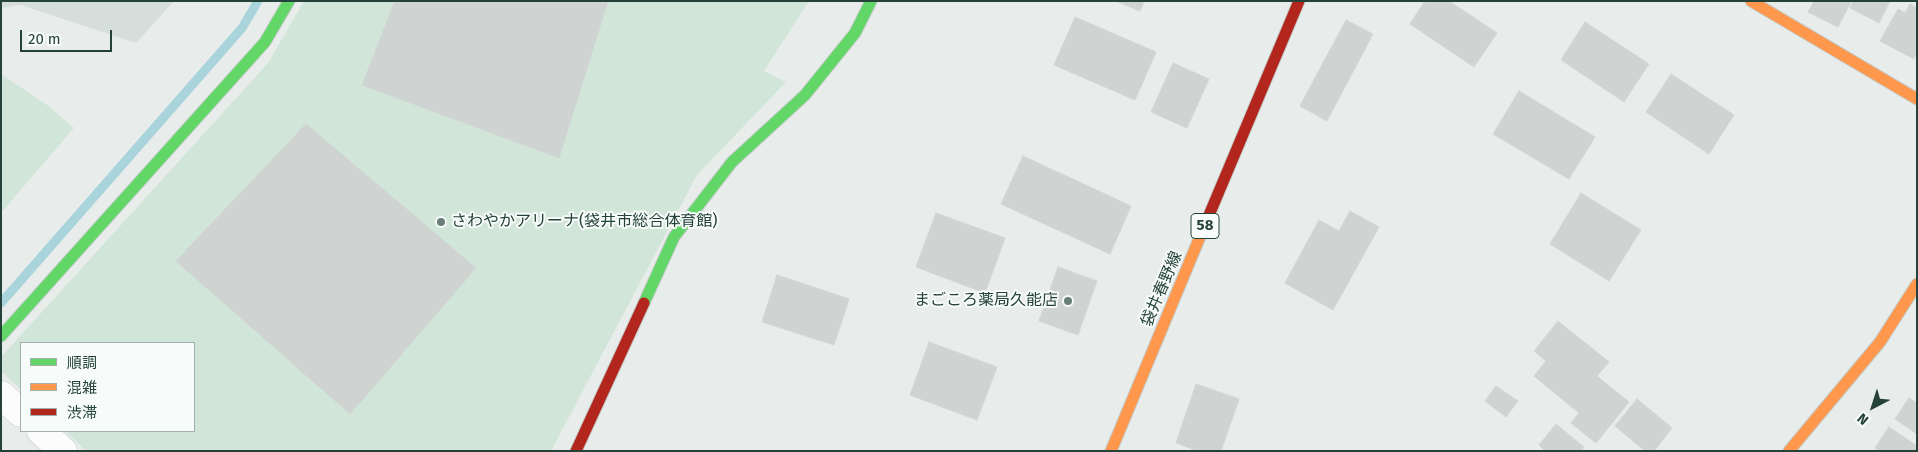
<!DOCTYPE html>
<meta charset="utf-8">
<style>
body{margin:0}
#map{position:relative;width:1918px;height:452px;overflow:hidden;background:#e8edeb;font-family:"Fira Sans","Noto Sans JP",sans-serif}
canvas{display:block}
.frame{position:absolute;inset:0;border:2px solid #24423a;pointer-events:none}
.legend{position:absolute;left:20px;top:342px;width:175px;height:90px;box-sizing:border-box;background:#f7fbf9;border:1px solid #a3b1ad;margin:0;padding:6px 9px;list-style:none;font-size:15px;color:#24423a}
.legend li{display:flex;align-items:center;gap:10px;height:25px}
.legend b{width:25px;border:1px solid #a3b1ad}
.north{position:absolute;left:1848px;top:382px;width:50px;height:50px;-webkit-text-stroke:4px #f7fbf9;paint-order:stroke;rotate:220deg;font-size:14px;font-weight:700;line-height:20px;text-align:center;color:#24423a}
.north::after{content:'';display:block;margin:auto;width:18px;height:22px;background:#24423a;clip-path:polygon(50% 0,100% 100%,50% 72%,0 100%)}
.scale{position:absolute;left:20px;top:30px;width:92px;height:22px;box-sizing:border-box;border:2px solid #24423a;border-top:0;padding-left:6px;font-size:15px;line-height:18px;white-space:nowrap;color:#24423a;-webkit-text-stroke:4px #f7fbf9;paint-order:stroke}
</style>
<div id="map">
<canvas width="1918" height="452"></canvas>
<div class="frame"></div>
<ul class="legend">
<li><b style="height:6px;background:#63d668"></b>順調</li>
<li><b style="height:6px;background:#ff974d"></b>混雑</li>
<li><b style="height:6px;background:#b3261e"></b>渋滞</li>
</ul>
<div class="north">N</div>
<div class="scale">20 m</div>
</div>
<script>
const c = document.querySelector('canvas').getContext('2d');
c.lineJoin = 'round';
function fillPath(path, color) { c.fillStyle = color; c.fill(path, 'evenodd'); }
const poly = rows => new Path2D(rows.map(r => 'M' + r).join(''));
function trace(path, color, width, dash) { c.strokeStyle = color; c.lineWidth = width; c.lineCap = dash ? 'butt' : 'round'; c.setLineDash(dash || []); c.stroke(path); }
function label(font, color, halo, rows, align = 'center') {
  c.font = font + ' "Fira Sans","Noto Sans JP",sans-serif'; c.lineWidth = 4; c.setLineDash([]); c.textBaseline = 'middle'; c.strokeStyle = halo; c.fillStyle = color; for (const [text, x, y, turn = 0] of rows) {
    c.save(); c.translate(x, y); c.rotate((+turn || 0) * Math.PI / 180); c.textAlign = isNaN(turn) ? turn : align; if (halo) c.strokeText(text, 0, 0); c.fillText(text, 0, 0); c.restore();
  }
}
const built = poly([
 [1,1,174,1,136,43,21,5,1,8]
]);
const green = poly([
 [304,1,809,1,764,71,786,82,697,175,551,451,86,451,65,431,194,431,194,343,21,343,21,390,1,371,1,357,268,63],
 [1,74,50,107,74,128,1,213]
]);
const stream = poly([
 [1,303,242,28,258,1]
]);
const building = poly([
 [395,1,608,1,559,158,362,85,395,1],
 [1116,1,1144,1,1140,11,1116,1],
 [1425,1,1449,1,1497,33,1474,67,1410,24,1425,1],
 [1814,1,1848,1,1851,2,1838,27,1808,12,1814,1],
 [1853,1,1890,1,1879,23,1850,8,1853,1],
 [1910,4,1917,8,1917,53,1914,59,1880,41,1898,9,1905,13,1910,4],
 [1075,17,1156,52,1135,100,1054,65,1075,17],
 [1346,20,1373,34,1327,121,1300,106,1346,20],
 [1585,22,1649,64,1624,102,1561,60,1585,22],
 [1173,63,1209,79,1187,128,1151,112,1173,63],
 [1671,74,1734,115,1709,154,1646,112,1671,74],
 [1519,91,1595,137,1569,179,1493,134,1519,91],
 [306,124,476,268,350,414,176,261,306,124],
 [1023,156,1131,206,1110,254,1001,204,1023,156],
 [1581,193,1641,230,1609,281,1550,244,1581,193],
 [1350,211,1379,227,1333,310,1285,283,1319,220,1339,231,1350,211],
 [936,213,1005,238,985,293,916,267,936,213],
 [1058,267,1097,281,1078,335,1039,321,1058,267],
 [777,275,849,299,834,345,762,322,777,275],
 [1558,321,1609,362,1597,376,1629,402,1596,443,1571,423,1579,413,1534,376,1546,361,1534,351,1558,321],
 [929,342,997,367,977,420,910,395,929,342],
 [1196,384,1239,399,1221,451,1198,451,1176,443,1196,384],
 [1496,386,1518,401,1506,417,1485,401,1496,386],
 [1909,398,1917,403,1917,434,1895,419,1909,398],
 [1637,399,1672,428,1654,451,1645,451,1615,426,1637,399],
 [1556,424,1584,447,1581,451,1545,451,1539,445,1556,424],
 [1889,427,1917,446,1917,451,1878,451,1875,448,1889,427]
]);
const street = poly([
 [1,395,21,413],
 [41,431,63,451]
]);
const fast = poly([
 [644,303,674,237,732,162,805,95,855,33,871,1],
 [1,336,265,42,289,1]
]);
const slow = poly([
 [1751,1,1917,99],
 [1111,451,1207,220],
 [1789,451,1880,342,1917,284]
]);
const jam = poly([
 [1207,220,1299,1],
 [576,451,644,303]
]);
const markers = [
 [441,222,5,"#697e78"],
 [1068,301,5,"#697e78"]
];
const shields = [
 [1205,226,28]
];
const shieldNames = [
 ["58",1205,226]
];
const poiNames = [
 ["さわやかアリーナ(袋井市総合体育館)",451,222],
 ["まごころ薬局久能店",1058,301,"right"]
];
const streetNames = [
 ["袋井春野線",1162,289,-67]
];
fillPath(built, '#d6dedb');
fillPath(green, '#d1e6d8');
trace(stream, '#a9d4db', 9);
fillPath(building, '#cfd4d2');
trace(building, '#d1d6d4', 1);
trace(street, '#c5cac8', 29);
trace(fast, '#c3cbc8', 13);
trace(slow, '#c3cbc8', 13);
trace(jam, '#c3cbc8', 13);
trace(street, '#fcfcfc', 28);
trace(fast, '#63d668', 11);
trace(slow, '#ff974d', 11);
trace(jam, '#b3261e', 11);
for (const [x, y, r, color] of markers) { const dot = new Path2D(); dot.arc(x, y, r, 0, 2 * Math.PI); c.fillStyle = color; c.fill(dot); trace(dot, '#f7fbf9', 2); }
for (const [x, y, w] of shields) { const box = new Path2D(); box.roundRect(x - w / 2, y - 12.5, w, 25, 4); c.fillStyle = '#f7fbf9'; c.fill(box); trace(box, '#24423a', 1); }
label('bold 15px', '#24423a', null, shieldNames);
label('16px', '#24423a', '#f7fbf9', poiNames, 'left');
label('16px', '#24423a', '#f7fbf9', streetNames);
</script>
